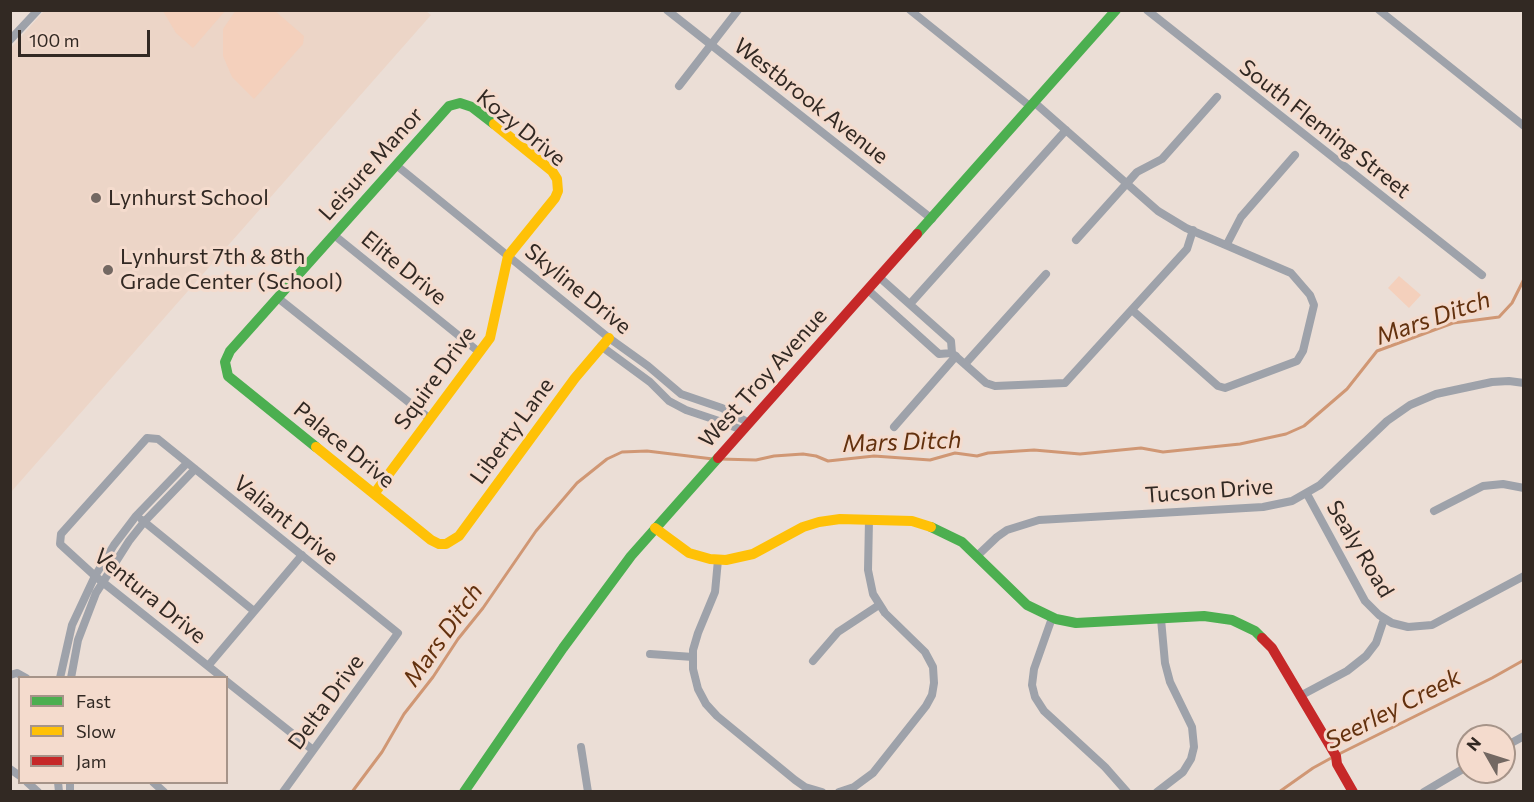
<!DOCTYPE html>
<style>
body{margin:0}
#map{position:relative;width:1534px;height:802px;overflow:hidden;background:#ebded6;font-family:Commissioner,sans-serif}
canvas{display:block}
.frame{position:absolute;inset:0;border:12px solid #322923;pointer-events:none}
.legend{position:absolute;left:18px;top:676px;width:210px;height:108px;box-sizing:border-box;background:#f4dbcd;border:2px solid #a69489;margin:0;padding:8px 10px;list-style:none;font-size:18px;color:#322923}
.legend li{display:flex;align-items:center;gap:12px;height:30px}
.legend b{width:30px;border:2px solid #a69489}
.north{position:absolute;left:1456px;top:724px;width:60px;height:60px;box-sizing:border-box;background:#f4dbcd;border:2px solid #a69489;border-radius:50%;rotate:309deg;font-size:16px;font-weight:700;line-height:24px;text-align:center;color:#322923}
.north::after{content:'';display:block;margin:auto;width:21px;height:27px;background:#736862;clip-path:polygon(50% 0,100% 100%,50% 72%,0 100%)}
.scale{position:absolute;left:18px;top:30px;width:132px;height:27px;box-sizing:border-box;border:3px solid #322923;border-top:0;padding-left:8px;font-size:18px;line-height:21px;white-space:nowrap;color:#322923;-webkit-text-stroke:4px #f4dbcd;paint-order:stroke}
</style>
<div id="map">
<canvas width="1534" height="802"></canvas>
<div class="frame"></div>
<ul class="legend">
<li><b style="height:8px;background:#4caf50"></b>Fast</li>
<li><b style="height:8px;background:#ffc107"></b>Slow</li>
<li><b style="height:8px;background:#c62828"></b>Jam</li>
</ul>
<div class="north">N</div>
<div class="scale">100 m</div>
</div>
<script>
const c = document.querySelector('canvas').getContext('2d');
c.lineJoin = 'round';
function fillPath(path, color) { c.fillStyle = color; c.fill(path, 'evenodd'); }
const poly = rows => new Path2D(rows.map(r => 'M' + r).join(''));
function trace(path, color, width, dash) { c.strokeStyle = color; c.lineWidth = width; c.lineCap = dash ? 'butt' : 'round'; c.setLineDash(dash || []); c.stroke(path); }
function label(font, color, halo, rows, align = 'center') {
  c.font = font + ' Commissioner,sans-serif'; c.lineWidth = 6; c.setLineDash([]); c.textBaseline = 'middle'; c.strokeStyle = halo; c.fillStyle = color; for (const [text, x, y, turn = 0] of rows) {
    c.save(); c.translate(x, y); c.rotate((+turn || 0) * Math.PI / 180); c.textAlign = isNaN(turn) ? turn : align; if (halo) c.strokeText(text, 0, 0); c.fillText(text, 0, 0); c.restore();
  }
}
const built = poly([
 [86,10,89,12,91,10,426,11,431,15,11,492,11,48,44,11]
]);
const green = poly([
 [236,10,275,11,304,36,303,44,254,99,232,77,223,56,223,29],
 [163,11,225,11,193,48,176,33],
 [1399,276,1421,295,1409,308,1388,288]
]);
const stream = poly([
 [720,459,756,460,774,456,803,454,816,456,828,461,874,456,930,460,955,453,977,456,988,453,1034,450,1080,454,1141,448,1163,452,1240,444,1286,434,1304,426,1347,389,1377,351,1453,323,1499,317,1512,303,1524,279],
 [1339,754,1492,678,1524,660],
 [352,792,382,752,404,714,433,677,458,639,483,608,536,531,577,483,607,459,622,452,647,451,713,459],
 [1279,792,1313,768,1333,757]
]);
const street = poly([
 [667,10,932,219],
 [910,10,1031,107],
 [1147,10,1482,275],
 [1379,10,1524,126],
 [10,40,38,10],
 [679,86,738,10],
 [1035,103,1158,211,1186,228,1291,273,1310,295,1314,305,1303,351,1297,361,1225,388,1218,386,1132,310],
 [396,165,609,338,648,366,681,394,722,408,749,423],
 [334,235,479,352],
 [1076,240,1137,172,1162,159,1217,97],
 [1227,244,1241,217,1295,155],
 [879,277,951,341,952,353,986,383,995,386,1065,383,1187,249,1193,230],
 [868,290,939,354,952,353],
 [278,298,430,419],
 [910,304,1066,130],
 [601,346,650,382,669,401,686,410,719,421,742,430],
 [965,364,1046,274],
 [894,427,956,356],
 [1307,494,1365,601,1379,615,1392,623,1408,627,1432,625,1524,576],
 [1434,511,1483,486,1503,484,1524,488],
 [142,520,254,611],
 [977,556,997,537,1007,530,1039,520,1263,507,1292,501,1320,485,1387,421,1410,405,1436,394,1492,382,1509,381,1524,383],
 [718,560,715,592,698,633,693,650,693,669,698,689,706,704,717,716,795,780,805,787,822,792],
 [1052,618,1034,669,1032,685,1035,697,1044,711,1105,767,1127,792],
 [650,654,693,657],
 [813,661,838,632,879,605],
 [208,666,302,555],
 [10,675,17,673,26,678],
 [60,678,72,625,95,576,114,545,136,516,187,463],
 [71,678,78,640,96,593,129,541,144,522,195,469],
 [223,678,95,576,60,544,61,534,147,438,158,439,398,633,283,792],
 [226,681,313,750],
 [1300,696,1347,671,1366,656,1376,643,1384,619],
 [581,747,588,792],
 [1504,747,1524,736],
 [10,769,20,776],
 [27,782,38,792],
 [58,782,59,792],
 [70,782,70,792],
 [153,782,164,792],
 [839,792,854,787,873,773,926,706,932,695,934,683,933,667,925,652,885,613,873,594,868,570,869,520],
 [1157,792,1183,772,1191,759,1194,747,1192,727,1170,682,1165,663,1161,619],
 [1424,792,1468,766]
]);
const fast = poly([
 [917,234,1116,10],
 [316,447,228,376,225,362,230,351,449,106,460,103,472,107,494,124],
 [931,527,962,542,1027,605,1056,619,1076,623,1204,616,1232,620,1255,631,1262,638],
 [464,792,563,648,631,556,718,458]
]);
const slow = poly([
 [316,447,431,540,439,544,446,544,459,536,575,378,609,338],
 [374,494,490,338,508,256,555,198,558,191,557,179,552,171,494,124],
 [655,528,689,553,710,559,726,560,753,554,803,527,819,522,840,519,912,521,931,527]
]);
const jam = poly([
 [718,458,917,234],
 [1262,638,1272,648,1336,756,1337,764,1353,792]
]);
const markers = [
 [96,198,6,"#736862"],
 [108,270,6,"#736862"]
];
const streetNames = [
 ["Westbrook Avenue",811,101,38],
 ["Kozy Drive",521,128,39],
 ["South Fleming Street",1325,129,38],
 ["Leisure Manor",371,164,-48],
 ["Elite Drive",404,268,39],
 ["Skyline Drive",578,289,39],
 ["Squire Drive",435,378,-54],
 ["West Troy Avenue",763,378,-48],
 ["Liberty Lane",512,431,-54],
 ["Palace Drive",344,445,39],
 ["Tucson Drive",1209,491,-4],
 ["Valiant Drive",286,520,39],
 ["Sealy Road",1360,549,59],
 ["Ventura Drive",150,596,39],
 ["Delta Drive",326,702,-54]
];
const poiNames = [
 ["Lynhurst School",108,198],
 ["Lynhurst 7th & 8th",120,257],
 ["Grade Center (School)",120,282]
];
const waterNames = [
 ["Mars Ditch",1433,318,-19],
 ["Mars Ditch",902,442,-2],
 ["Mars Ditch",443,635,-55],
 ["Seerley Creek",1393,709,-27]
];
fillPath(built, '#ecd5c7');
fillPath(green, '#f4d0bc');
trace(stream, '#d09774', 3);
trace(street, '#9ea2aa', 8);
trace(fast, '#4caf50', 10);
trace(slow, '#ffc107', 10);
trace(jam, '#c62828', 10);
for (const [x, y, r, color] of markers) { const dot = new Path2D(); dot.arc(x, y, r, 0, 2 * Math.PI); c.fillStyle = color; c.fill(dot); trace(dot, '#f4dbcd', 2); }
label('22px', '#322923', '#f4dbcd', streetNames);
label('22px', '#322923', '#f4dbcd', poiNames, 'left');
label('italic 24px', '#63310e', '#f4dbcd', waterNames);
</script>
